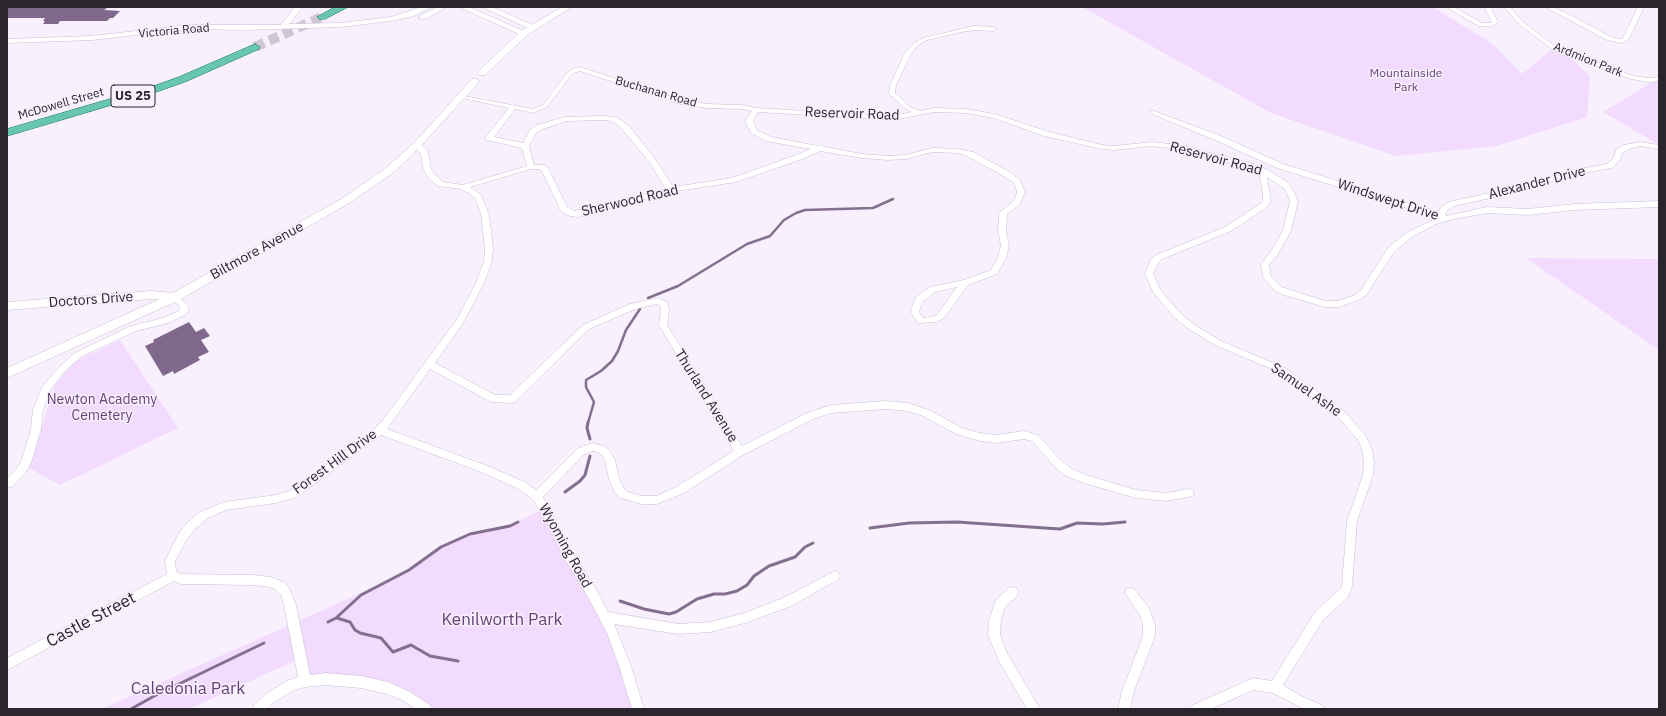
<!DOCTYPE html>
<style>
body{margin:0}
#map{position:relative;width:1666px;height:716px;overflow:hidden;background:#f8f0fd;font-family:"IBM Plex Sans",sans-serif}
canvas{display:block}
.frame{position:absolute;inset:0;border:8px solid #2b252e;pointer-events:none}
</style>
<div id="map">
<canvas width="1666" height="716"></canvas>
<div class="frame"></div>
</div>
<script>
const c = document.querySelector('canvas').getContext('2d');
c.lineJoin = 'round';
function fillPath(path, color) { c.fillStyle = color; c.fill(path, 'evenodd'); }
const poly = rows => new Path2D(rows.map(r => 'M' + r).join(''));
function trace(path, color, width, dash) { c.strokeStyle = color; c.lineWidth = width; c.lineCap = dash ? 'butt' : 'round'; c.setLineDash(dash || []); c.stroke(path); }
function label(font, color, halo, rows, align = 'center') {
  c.font = font + ' "IBM Plex Sans",sans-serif'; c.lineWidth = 3; c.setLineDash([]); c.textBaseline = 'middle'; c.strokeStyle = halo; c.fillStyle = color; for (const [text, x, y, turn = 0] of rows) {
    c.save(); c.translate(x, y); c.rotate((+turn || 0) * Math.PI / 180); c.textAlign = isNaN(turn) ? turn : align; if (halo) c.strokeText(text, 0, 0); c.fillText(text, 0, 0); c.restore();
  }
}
const green = poly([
 [1082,7,1433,7,1494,45,1522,74,1551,50,1571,57,1590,77,1587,117,1497,146,1396,156,1271,113],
 [1659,78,1659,145,1603,112],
 [1526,258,1656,259,1659,258,1659,350],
 [120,340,178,428,60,485,29,468,55,385,74,362],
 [544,508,597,603,638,709,425,709,388,688,305,681,301,658,189,709,102,709,401,575,456,539,518,522]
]);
const streamFar1 = poly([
 [648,298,678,286,747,244,770,236,784,220,796,213,805,210,873,208,893,199],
 [588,423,594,402,586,387,586,380,601,371,612,361,618,351,626,330,640,309]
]);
const stream = poly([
 [588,422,587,428,590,439],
 [565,492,580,481,585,475,590,456],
 [870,528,909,523,957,522,1060,529,1077,523,1103,524,1125,522],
 [620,601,644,609,669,614,676,612,697,599,714,594,725,594,737,591,747,585,754,576,769,566,795,557,805,547,813,543],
 [337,618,350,622,355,630,360,633,381,638,393,652,411,645,430,656,458,661],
 [328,622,336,618,361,595,409,570,441,547,470,534,510,526,518,522],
 [131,709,156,695,264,643]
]);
const building = poly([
 [14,7,107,8,104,10,120,11,113,18,110,18,107,21,60,21,58,24,43,24,45,21,43,21,45,18,7,18,7,8],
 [189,322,196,332,204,328,210,336,201,340,209,352,198,357,200,360,174,374,173,371,163,376,145,346,154,342,153,340]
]);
const primaryTunnel = poly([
 [255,47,322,17]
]);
const minor = poly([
 [1446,7,1454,7,1482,23,1490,23,1492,22,1484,7,1490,7,1498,22,1491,27,1479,26,1446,7],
 [1504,7,1510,7,1523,22,1556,47,1634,76,1648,78,1659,77,1659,81,1648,82,1631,79,1552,49,1519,24,1504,7],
 [1545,7,1553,7,1576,18,1611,37,1621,39,1623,38,1638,7,1644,7,1629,39,1622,43,1607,40,1545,7],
 [974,26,994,27,997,29,994,31,974,30,961,32,927,40,918,45,911,54,896,85,895,93,910,107,920,111,934,108,966,109,995,114,1049,132,1102,145,1114,146,1152,142,1179,145,1254,164,1266,169,1286,181,1292,188,1298,201,1291,231,1278,254,1269,265,1271,276,1281,287,1325,301,1338,301,1355,295,1361,290,1388,248,1406,233,1437,218,1433,216,1277,168,1215,140,1150,113,1150,111,1154,111,1221,136,1283,164,1438,212,1442,206,1449,202,1526,185,1564,172,1607,164,1614,157,1616,150,1624,145,1640,142,1659,145,1659,149,1640,146,1629,149,1622,153,1620,160,1612,168,1565,176,1531,189,1454,206,1448,210,1445,214,1446,216,1487,207,1527,209,1575,204,1659,201,1659,207,1575,210,1527,215,1487,213,1454,219,1436,224,1412,237,1394,252,1367,294,1361,299,1339,307,1325,307,1284,295,1275,291,1263,277,1261,264,1272,250,1283,231,1290,201,1285,189,1267,177,1271,201,1266,208,1231,231,1162,259,1158,263,1153,274,1160,289,1180,313,1193,324,1221,341,1285,368,1345,412,1365,435,1372,449,1374,462,1373,475,1357,521,1352,586,1348,597,1323,620,1283,685,1303,697,1322,705,1324,709,1304,709,1273,693,1253,690,1211,709,1191,709,1193,705,1253,678,1272,681,1315,612,1340,589,1342,586,1347,521,1363,475,1364,462,1362,449,1358,440,1339,418,1279,372,1215,345,1187,328,1174,317,1153,292,1145,274,1151,259,1156,255,1225,227,1260,204,1263,201,1263,195,1259,172,1248,168,1179,149,1152,146,1114,150,1102,149,1044,136,994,118,966,113,934,112,893,120,758,112,753,121,757,130,771,137,818,146,821,145,825,147,862,154,888,156,906,155,932,148,958,149,973,152,1008,171,1020,180,1025,192,1020,204,1007,214,1006,231,1009,245,1006,258,997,274,968,285,944,318,936,322,918,323,911,312,915,298,930,287,964,280,991,270,998,258,1001,245,998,231,999,213,1014,201,1017,192,1014,183,1002,175,967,156,958,153,932,152,906,159,888,160,862,158,820,151,805,158,736,182,671,192,578,217,570,216,561,211,542,171,539,169,531,169,470,187,481,195,489,214,493,249,492,261,484,283,463,323,435,363,495,395,510,395,583,325,630,304,658,298,667,302,668,304,669,311,667,325,742,446,807,413,831,405,886,401,908,403,929,410,962,428,980,433,996,435,1024,431,1038,435,1060,460,1072,469,1086,475,1136,490,1166,493,1189,489,1193,490,1194,493,1193,496,1166,501,1136,498,1084,483,1064,475,1054,466,1032,441,1024,439,996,443,980,441,956,434,923,416,908,411,886,409,831,413,813,419,743,455,684,493,657,504,642,504,621,498,615,493,609,479,605,461,603,456,598,452,592,451,583,455,543,497,574,555,596,589,608,612,678,624,710,622,745,613,783,598,835,571,839,573,840,576,839,579,791,606,745,623,710,632,678,634,614,624,631,666,644,709,632,709,619,666,607,633,588,597,566,561,546,521,533,499,517,488,479,471,381,435,297,497,276,503,226,510,208,518,196,528,187,539,175,561,176,570,178,573,181,574,253,575,271,577,284,582,289,588,296,605,310,675,326,673,361,676,388,682,410,692,430,705,432,709,415,709,402,700,387,694,361,688,326,685,305,687,294,690,274,702,267,709,252,709,254,705,266,694,287,681,298,677,284,605,281,595,276,590,270,587,253,585,181,584,174,581,7,670,7,658,167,574,165,561,179,533,188,522,200,512,225,502,276,495,290,491,372,432,383,420,457,319,476,283,484,261,485,249,481,214,475,198,470,194,461,189,438,186,430,180,423,169,421,154,413,145,417,143,420,143,428,151,431,169,436,176,443,182,463,185,527,166,522,148,486,140,485,138,509,108,458,97,458,95,533,109,543,105,567,73,572,69,580,67,681,100,707,104,741,105,756,108,893,116,912,112,906,109,889,94,890,85,905,53,914,43,923,38,974,26],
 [580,71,680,104,707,108,741,109,752,111,745,121,751,133,766,141,811,149,799,154,732,178,673,187,656,160,628,125,616,117,603,116,565,117,537,125,530,130,523,143,494,137,515,109,533,113,547,107,571,75,576,72,580,71],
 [603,120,612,121,622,129,650,163,666,189,574,211,567,207,548,168,544,165,534,165,529,146,536,133,543,129,567,121,603,120],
 [957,287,938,314,932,317,923,318,919,312,922,302,935,292,957,287],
 [657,304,660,306,661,311,659,325,734,451,676,487,656,496,642,496,628,492,623,487,619,479,615,460,609,450,604,446,592,443,577,449,536,490,525,482,485,465,387,429,430,369,491,402,512,403,515,402,589,329,635,309,657,304],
 [175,294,178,295,188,306,189,310,185,315,168,323,136,331,82,356,64,372,51,389,43,410,41,429,32,460,25,474,11,487,7,488,7,478,17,468,22,459,31,429,33,410,42,387,58,368,76,352,131,326,163,318,179,311,180,307,171,297,175,294],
 [1013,587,1017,588,1018,592,1017,596,1005,607,1001,620,1000,635,1007,653,1040,709,1027,709,999,661,988,635,989,620,996,600,1009,588,1013,587],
 [1130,588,1134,589,1149,608,1155,625,1155,632,1154,639,1134,691,1130,709,1118,709,1122,691,1142,639,1143,632,1143,625,1140,615,1125,593,1126,589,1130,588]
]);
const tertiary = poly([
 [295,7,303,7,289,24,341,23,391,17,421,7,432,7,414,16,391,21,341,27,244,30,189,29,92,40,7,43,7,39,92,36,189,25,281,25,295,7],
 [437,7,447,7,425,19,422,19,418,17,437,7],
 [459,7,469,7,528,33,527,35,521,35,459,7],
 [482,7,492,7,537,27,536,29,530,29,482,7],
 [151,291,175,293,179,294,180,297,179,300,175,301,151,299,7,310,7,302,151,291]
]);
const secondary = poly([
 [562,7,572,7,527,35,485,75,479,75,478,73,479,71,521,31,562,7],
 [475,78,480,81,478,83,420,147,394,172,351,202,179,300,7,378,7,368,171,294,343,198,386,168,414,143,472,79,475,78]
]);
const primary = poly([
 [335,7,348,7,325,19,319,19,317,17,335,7],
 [255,44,260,47,259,49,187,81,159,91,7,136,7,129,151,87,179,77,255,44]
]);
const farStreetnames = [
 ["Victoria Road",174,31,-5],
 ["Ardmion Park",1588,60,22],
 ["Buchanan Road",656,92,16],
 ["McDowell Street",61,104,-16]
];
const farParknames = [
 ["Mountainside",1406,74],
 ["Park",1406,88]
];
const shields = [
 [133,96,44]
];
const shieldNames = [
 ["US 25",133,96]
];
const streetNames = [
 ["Reservoir Road",852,114,2],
 ["Reservoir Road",1216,159,15],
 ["Alexander Drive",1537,183,-14],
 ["Windswept Drive",1388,200,18],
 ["Sherwood Road",630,201,-13],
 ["Biltmore Avenue",257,251,-29],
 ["Doctors Drive",91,300,-4],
 ["Samuel Ashe",1306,390,35],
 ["Thurland Avenue",706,396,58],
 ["Forest Hill Drive",335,462,-36],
 ["Wyoming Road",565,546,61]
];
const parkNames = [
 ["Newton Academy",102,400],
 ["Cemetery",102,416]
];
const nearStreetnames = [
 ["Castle Street",91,620,-28]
];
const nearParknames = [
 ["Kenilworth Park",502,620],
 ["Caledonia Park",188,689]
];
fillPath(green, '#f2dbff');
trace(streamFar1, '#836f8e', 2.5);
trace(stream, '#836f8e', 3);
fillPath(building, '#80688d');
trace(primaryTunnel, '#cfc7d4', 10, [10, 5.5]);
trace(minor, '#cbbdd3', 1);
trace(tertiary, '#cbbdd3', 1);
trace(secondary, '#cbbdd3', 1);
trace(primary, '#107463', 1);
fillPath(minor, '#fff');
fillPath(tertiary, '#fff');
fillPath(secondary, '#fff');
fillPath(primary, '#67c5b2');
label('12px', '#2b252e', '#f8f0fd', farStreetnames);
label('12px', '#664278', '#f8f0fd', farParknames);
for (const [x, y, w] of shields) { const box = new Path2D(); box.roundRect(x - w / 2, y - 11, w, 22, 3); c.fillStyle = '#f8f0fd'; c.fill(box); trace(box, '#2b252e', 1); }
label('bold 13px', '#2b252e', null, shieldNames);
label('14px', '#2b252e', '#f8f0fd', streetNames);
label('14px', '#664278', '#f8f0fd', parkNames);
label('17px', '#2b252e', '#f8f0fd', nearStreetnames);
label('17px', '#664278', '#f8f0fd', nearParknames);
</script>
